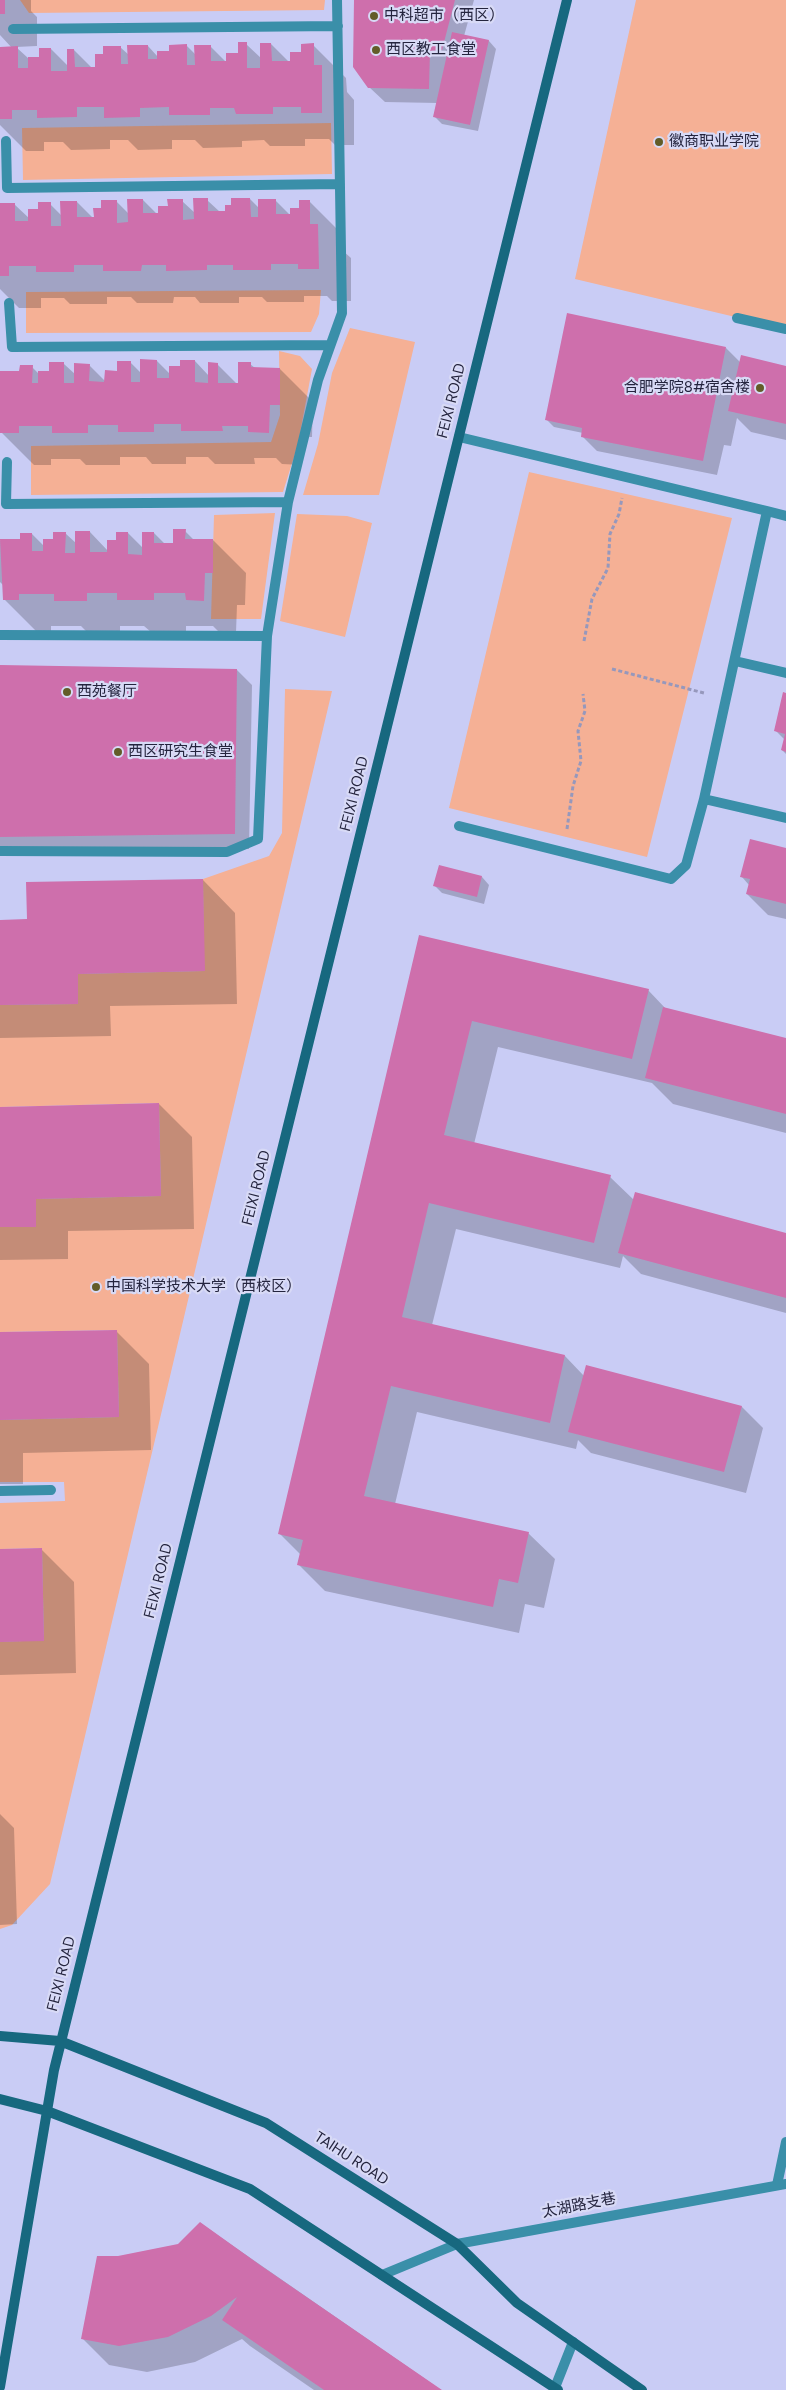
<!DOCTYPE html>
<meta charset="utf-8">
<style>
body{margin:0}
canvas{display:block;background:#c9ccf5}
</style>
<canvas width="786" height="2390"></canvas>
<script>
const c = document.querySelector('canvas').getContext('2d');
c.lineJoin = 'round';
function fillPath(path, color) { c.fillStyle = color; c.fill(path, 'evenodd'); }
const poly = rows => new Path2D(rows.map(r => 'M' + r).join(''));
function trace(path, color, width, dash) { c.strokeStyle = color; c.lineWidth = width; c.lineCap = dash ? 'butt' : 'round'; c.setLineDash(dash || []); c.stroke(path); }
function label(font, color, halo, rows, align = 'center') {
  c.font = font + ' "DM Sans","Noto Sans SC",sans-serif'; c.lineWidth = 4.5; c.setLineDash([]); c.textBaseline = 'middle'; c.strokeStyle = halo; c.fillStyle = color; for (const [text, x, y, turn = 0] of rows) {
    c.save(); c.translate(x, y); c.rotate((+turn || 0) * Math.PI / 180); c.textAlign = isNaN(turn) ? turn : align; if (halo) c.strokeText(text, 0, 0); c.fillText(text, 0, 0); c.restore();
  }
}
const green = poly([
 [20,0,325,0,324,10,29,13],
 [636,0,786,0,786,329,575,279],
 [331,123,332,174,23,180,22,128],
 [321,290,319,314,311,332,26,333,26,292],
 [350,328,415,342,379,495,303,495,318,444,332,373],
 [279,351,300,356,312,369,298,444,283,492,31,495,31,446,271,442,280,415],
 [529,472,732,518,647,857,449,808],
 [275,513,261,619,211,619,214,515],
 [297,514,347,516,372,523,345,637,280,621],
 [285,689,332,691,50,1884,12,1925,0,1929,0,1642,44,1640,42,1548,0,1549,0,1503,65,1501,64,1482,0,1482,0,1420,119,1417,117,1330,0,1332,0,1227,36,1226,36,1199,161,1196,159,1103,0,1107,0,1005,78,1004,78,974,204,971,203,879,269,856,282,833]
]);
const shadow = poly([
 [0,0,31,0,31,11,37,17,37,46,16,47,28,58,40,58,51,49,69,67,74,50,92,68,96,68,104,56,120,47,129,55,148,46,158,57,186,45,196,55,210,46,228,64,239,55,246,44,262,59,271,44,291,64,313,45,346,78,347,92,354,100,354,145,335,145,329,139,305,139,305,146,270,146,264,140,242,141,242,147,203,148,195,140,172,140,172,149,138,150,128,140,110,140,110,149,71,150,63,142,44,142,44,151,26,151,0,125,0,48,12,48,0,35],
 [355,0,474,0,464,36,489,41,496,49,478,131,442,124,434,116,437,103,385,102,369,87],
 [250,199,260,209,275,200,291,216,309,201,342,234,342,250,351,258,351,301,332,301,327,296,304,296,304,302,267,302,262,297,239,297,239,303,200,303,195,297,174,297,173,303,137,303,131,297,107,297,107,304,70,304,64,298,41,298,41,308,19,308,0,289,0,204,14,204,30,219,50,204,62,216,77,202,93,218,116,201,129,214,143,200,157,214,182,201,195,213,207,200,220,212,227,212],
 [726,348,740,362,786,367,786,440,751,432,737,418,731,446,724,445,717,475,597,451,582,436,583,433,554,427,547,420],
 [157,361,170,374,195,361,209,376,217,364,239,386,250,364,255,368,280,369,313,402,312,437,302,437,302,465,282,464,276,458,254,458,255,464,215,464,208,457,186,457,186,464,152,464,146,457,120,457,120,465,86,465,80,459,51,459,51,465,34,465,1,432,0,372,20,372,32,367,39,374,50,372,64,364,76,375,89,365,105,381,130,362,141,373],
 [185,531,194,540,213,540,246,573,245,605,237,605,236,633,220,633,213,626,186,626,186,632,151,632,144,626,120,626,120,633,88,633,81,626,51,626,51,632,37,632,4,599,4,586,0,582,0,541,21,541,32,534,44,546,65,533,77,544,90,532,108,551,128,533,143,548,154,533,165,544,174,544],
 [0,666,237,670,252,685,249,849,0,851],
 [786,694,786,754,782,750,785,740,775,730],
 [786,849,786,919,768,915,747,894,749,885,742,877],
 [482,877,489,885,484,904,442,893,434,885],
 [203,880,235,913,237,1004,110,1006,111,1036,0,1038,0,921,28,920],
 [420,937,648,990,667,1010,786,1040,786,1133,673,1104,652,1083,498,1047,474,1144,610,1177,634,1200,786,1234,786,1313,641,1274,623,1256,620,1268,456,1229,432,1325,565,1356,584,1376,742,1407,763,1428,746,1493,591,1453,578,1440,576,1449,417,1412,395,1504,528,1533,555,1559,544,1608,525,1604,519,1633,325,1591,298,1564,301,1555,280,1534],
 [159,1104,192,1137,194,1229,68,1231,68,1259,0,1260,0,1108],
 [116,1331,149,1364,151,1450,23,1453,23,1484,0,1484,0,1334],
 [41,1549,74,1582,76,1673,0,1675,0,1550],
 [0,1814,14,1828,17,1924,0,1925],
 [200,2223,441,2390,314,2390,250,2346,242,2339,195,2362,147,2372,109,2365,83,2339,118,2257,178,2245]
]);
const building = poly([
 [0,0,5,0,5,14,0,14],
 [354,0,455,0,442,50,430,51,429,89,368,88,353,67],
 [452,32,489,40,470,125,433,117],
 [238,42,247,42,247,68,260,68,260,43,271,43,272,61,290,61,290,52,301,52,301,44,314,43,314,65,322,65,322,113,301,113,301,107,273,107,273,114,236,114,234,108,210,108,210,115,169,115,169,107,140,108,140,117,104,118,104,107,77,107,77,117,37,118,37,110,12,110,12,119,0,119,0,47,18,46,18,68,28,68,28,57,39,57,39,48,51,48,51,71,67,71,67,49,74,49,75,67,95,67,95,54,103,54,103,46,121,46,121,64,128,64,127,45,148,45,148,59,157,59,157,51,169,51,169,45,187,44,187,65,195,65,194,45,211,45,211,61,226,61,226,53,238,53],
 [193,198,208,198,208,211,225,211,225,205,231,205,231,198,250,198,251,217,258,217,258,199,276,199,276,214,290,214,290,208,299,208,299,200,310,200,310,224,318,224,319,269,298,269,298,264,271,264,271,270,233,270,233,265,207,265,207,270,166,271,166,265,142,265,141,271,103,271,103,265,74,265,74,272,36,272,36,266,9,266,9,276,0,276,0,203,15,203,15,221,28,221,28,209,38,209,38,202,51,202,51,226,61,226,60,201,77,201,77,217,94,217,93,208,101,208,101,200,117,200,117,223,128,222,127,199,143,199,143,213,158,213,158,206,168,206,167,199,183,199,183,220,194,219],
 [567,313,726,347,703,461,581,437,582,428,545,420],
 [741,355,786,366,786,424,728,411],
 [140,359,157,360,157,378,169,378,169,366,180,366,180,360,195,360,195,382,208,383,208,362,218,363,218,383,238,383,238,362,251,362,251,367,280,368,280,405,270,405,269,433,248,432,248,426,222,426,223,431,181,431,181,424,154,424,154,432,118,432,118,425,88,425,88,433,52,433,52,426,19,426,19,433,0,433,0,371,19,371,20,365,33,365,32,383,38,383,38,371,49,371,49,362,64,362,64,383,74,383,74,363,90,364,89,381,104,382,105,370,117,371,117,361,131,361,131,382,140,382],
 [173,529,186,529,185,539,213,539,213,573,205,573,204,601,186,600,185,593,154,593,154,600,117,600,117,593,87,593,87,601,54,601,54,594,19,594,19,600,3,600,0,539,20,539,20,533,32,533,32,551,43,551,43,539,53,539,53,532,66,532,65,553,75,553,75,531,90,531,90,552,107,552,107,540,116,540,116,532,128,532,128,554,142,555,142,532,154,532,154,543,173,543],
 [0,665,237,669,235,834,0,837],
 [783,692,786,693,786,752,781,750,785,734,774,731],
 [750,839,786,848,786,904,746,894,750,879,740,877],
 [439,865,482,876,477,897,433,886],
 [203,879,205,971,78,974,78,1004,0,1005,0,920,27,919,26,882],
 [419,935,649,989,632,1059,472,1021,444,1135,611,1175,594,1243,429,1203,402,1317,565,1355,550,1423,391,1386,364,1496,529,1532,518,1583,499,1579,493,1607,297,1565,303,1540,278,1534],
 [663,1007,786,1038,786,1114,645,1078],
 [159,1103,161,1196,36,1199,36,1227,0,1227,0,1107],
 [635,1192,786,1233,786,1298,618,1253],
 [117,1330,119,1417,0,1420,0,1332],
 [586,1365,742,1406,724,1472,568,1432],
 [42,1548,44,1641,0,1642,0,1549],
 [200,2222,260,2265,442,2390,324,2390,222,2320,237,2297,211,2316,168,2337,119,2346,81,2339,97,2256,118,2256,178,2244]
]);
const path = poly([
 [584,641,592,599,608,568,610,534,619,514,622,498],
 [612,669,704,693],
 [567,829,573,786,581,761,578,731,585,711,583,694]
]);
const lane = poly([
 [13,29,338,26],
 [6,141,7,188,340,184],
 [9,303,12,347,330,345],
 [737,318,786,329],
 [7,462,6,504,288,502],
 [767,511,786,516],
 [0,635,267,636,258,839,227,852,0,851],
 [267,636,288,502,318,380,342,313,337,0],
 [735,661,786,673],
 [704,799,786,818],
 [459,826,671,879,686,865,704,799,767,511,459,437],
 [0,1491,51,1490],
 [777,2185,786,2142],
 [554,2390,573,2342]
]);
const street = poly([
 [382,2275,457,2244,786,2184]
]);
const secondary = poly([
 [0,2036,60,2041,266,2123,457,2244,517,2303,642,2390],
 [0,2099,47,2111,250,2189,558,2390],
 [0,2387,54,2070,567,0]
]);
const markers = [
 [374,16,5,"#625c28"],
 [376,50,5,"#625c28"],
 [659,142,5,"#625c28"],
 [760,388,5,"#625c28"],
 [67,692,5,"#625c28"],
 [118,752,5,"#625c28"],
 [96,1287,5,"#625c28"]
];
const poiNames = [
 ["中科超市（西区）",384,16],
 ["西区教工食堂",386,50],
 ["徽商职业学院",669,142],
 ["合肥学院8#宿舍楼",750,388,"right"],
 ["西苑餐厅",77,692],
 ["西区研究生食堂",128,752],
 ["中国科学技术大学（西校区）",106,1287]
];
const streetNames = [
 ["FEIXI ROAD",452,401,-76],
 ["FEIXI ROAD",355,794,-76],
 ["FEIXI ROAD",257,1188,-76],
 ["FEIXI ROAD",159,1581,-76],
 ["FEIXI ROAD",62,1974,-76],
 ["TAIHU ROAD",351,2159,33],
 ["太湖路支巷",579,2206,-11]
];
fillPath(green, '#f5b095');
fillPath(shadow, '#0003');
fillPath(building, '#ce6fac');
trace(path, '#9698bc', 3, [4, 2.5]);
trace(lane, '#3a8fa9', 10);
trace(street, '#3a8fa9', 10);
trace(secondary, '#17687f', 10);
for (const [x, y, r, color] of markers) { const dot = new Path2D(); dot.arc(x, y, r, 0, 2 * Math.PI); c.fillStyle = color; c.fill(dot); trace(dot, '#d8daf6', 2); }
label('15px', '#24243e', '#d8daf6', poiNames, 'left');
label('15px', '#24243e', '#d8daf6', streetNames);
</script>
